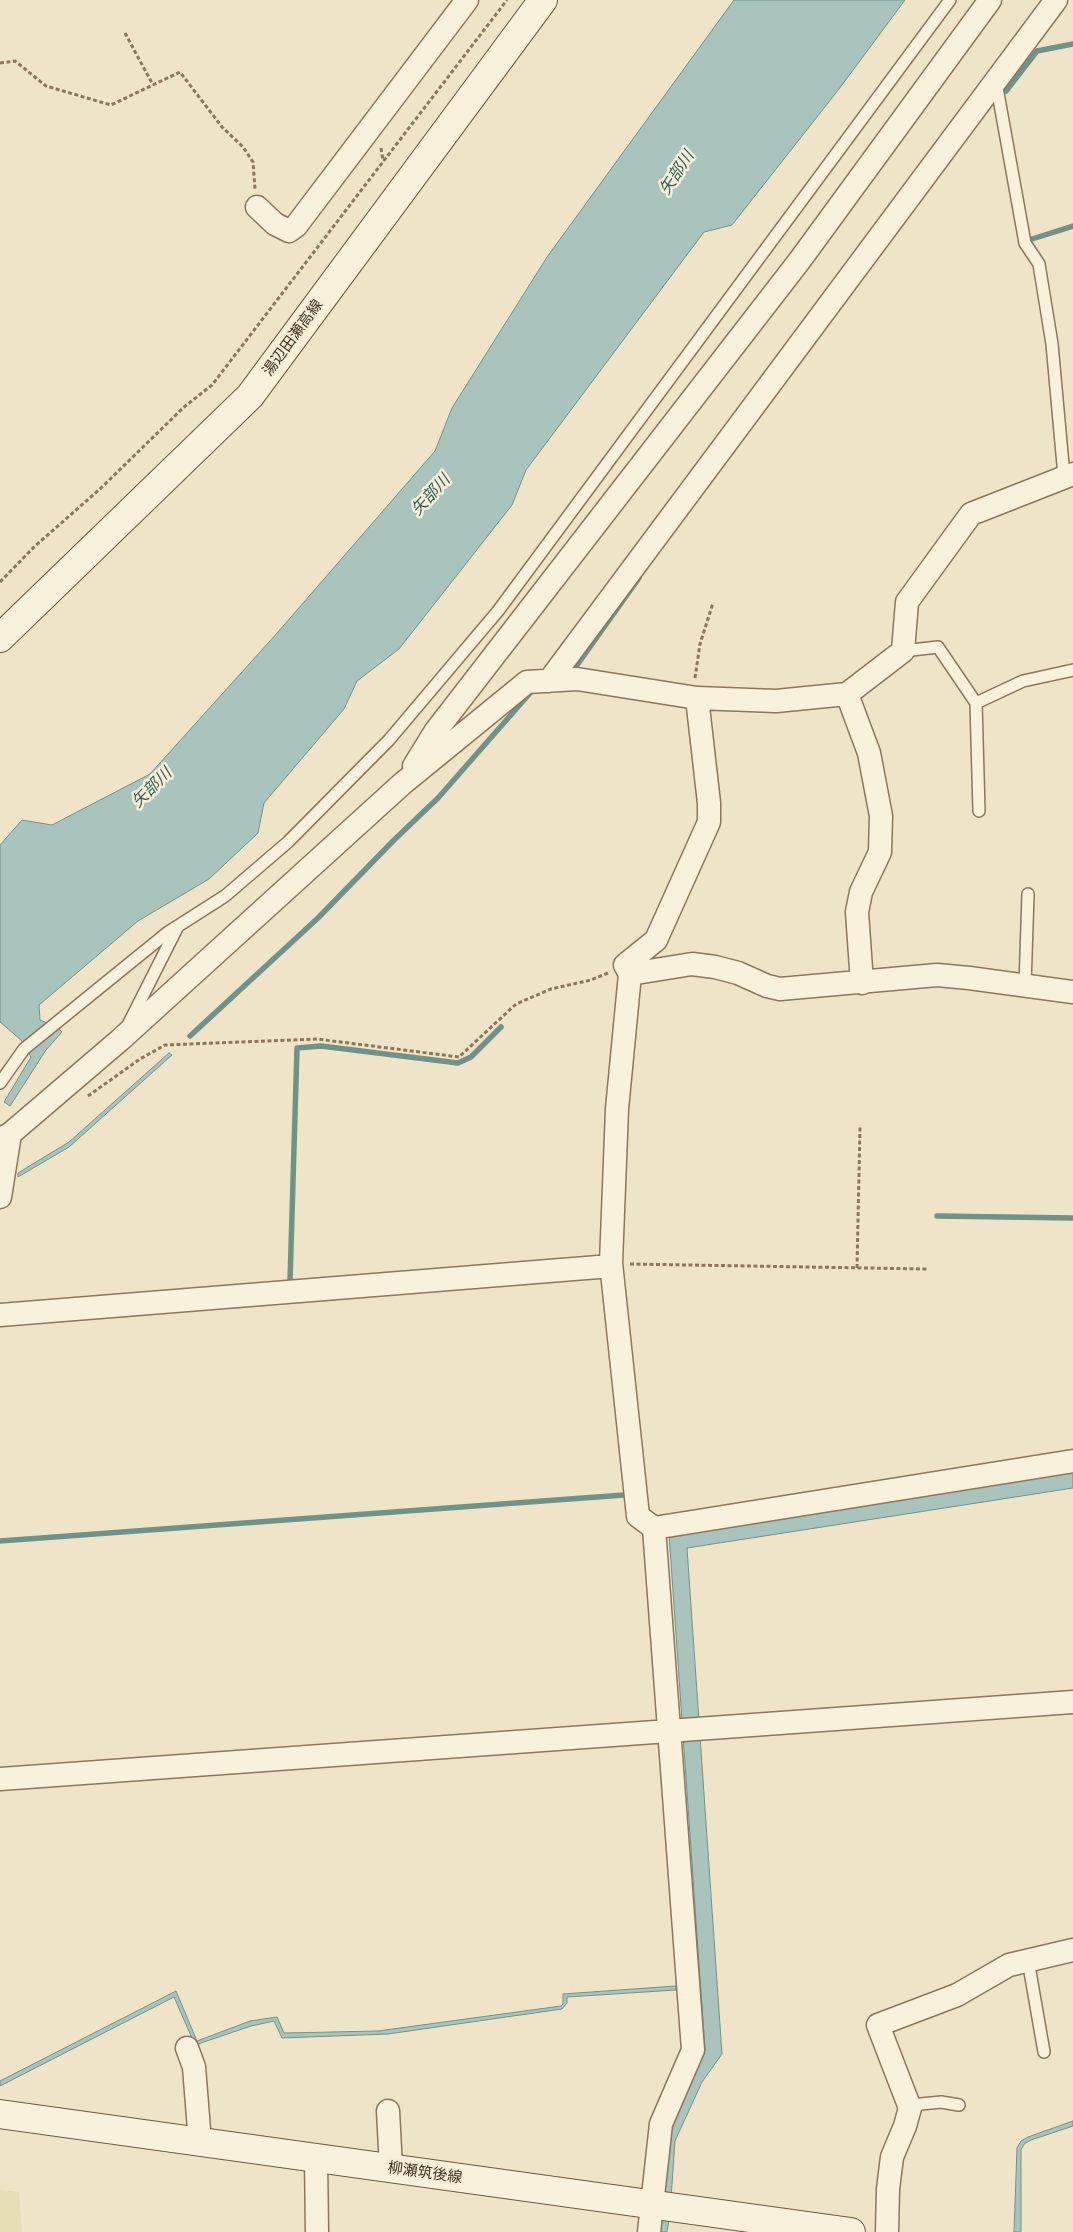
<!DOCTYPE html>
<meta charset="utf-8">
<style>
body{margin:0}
canvas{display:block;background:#f0e4c8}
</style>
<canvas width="1073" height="2232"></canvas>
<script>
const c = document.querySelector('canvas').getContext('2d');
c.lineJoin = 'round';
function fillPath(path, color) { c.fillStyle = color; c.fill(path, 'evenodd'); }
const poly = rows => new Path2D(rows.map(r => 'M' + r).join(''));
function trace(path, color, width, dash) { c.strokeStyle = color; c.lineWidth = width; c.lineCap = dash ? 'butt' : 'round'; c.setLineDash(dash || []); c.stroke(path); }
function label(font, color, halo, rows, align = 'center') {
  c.font = font + ' "IBM Plex Serif","Noto Sans JP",serif'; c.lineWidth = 5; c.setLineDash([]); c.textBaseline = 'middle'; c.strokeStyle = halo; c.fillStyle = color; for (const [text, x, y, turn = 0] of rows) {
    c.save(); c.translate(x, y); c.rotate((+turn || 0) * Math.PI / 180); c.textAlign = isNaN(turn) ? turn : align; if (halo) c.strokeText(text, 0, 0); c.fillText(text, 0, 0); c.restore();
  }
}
const farmland = poly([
 [0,2190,19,2192,22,2232,0,2232]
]);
const water = poly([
 [734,0,905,0,839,89,732,225,704,232,526,470,512,505,399,649,357,681,344,709,264,803,258,833,209,879,138,921,39,1005,40,1020,47,1023,53,1030,59,1029,62,1032,46,1050,10,1106,4,1102,31,1057,21,1040,0,1022,0,845,22,820,52,825,150,774,278,632,435,451,452,408,547,257,734,0],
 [169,1053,172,1055,69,1147,18,1177,18,1173,69,1142,169,1053],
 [1073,1472,1073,1488,687,1548,722,2054,702,2082,675,2141,670,2213,667,2232,655,2232,664,2144,678,2101,705,2050,669,1534,1073,1472],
 [676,1986,676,1990,567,1997,567,2003,562,2009,388,2034,282,2038,274,2021,251,2026,195,2045,174,1997,0,2086,0,2081,176,1991,197,2041,250,2021,277,2017,284,2033,378,2031,561,2006,563,2004,563,1994,676,1986],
 [1073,2121,1073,2126,1031,2140,1024,2144,1021,2150,1021,2232,1014,2232,1017,2148,1021,2141,1028,2137,1073,2121]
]);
const stream = poly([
 [1006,91,1037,51,1073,44],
 [1032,239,1073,226],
 [575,668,639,578],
 [190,1036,318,918,394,840,438,798,531,692],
 [937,1216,1073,1218],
 [290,1281,297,1048,321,1046,458,1063,471,1057,501,1027],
 [0,1541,624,1495]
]);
const path = poly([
 [125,33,153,85],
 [0,63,15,61,46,86,111,105,180,72,222,127,243,147,253,162,255,189],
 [381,148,383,161],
 [0,582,34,547,101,488,184,407,212,385,507,0],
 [695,678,700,644,713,603],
 [88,1096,140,1059,165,1045,317,1039,459,1057,516,1004,551,989,591,980,608,973],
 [630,1264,927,1269],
 [857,1268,860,1127]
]);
const lane = poly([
 [996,82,1025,243,1039,264,1052,344,1064,476],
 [903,651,938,647,976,703,1023,681,1073,670],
 [976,703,979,811],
 [1025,986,1028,894],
 [128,1025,177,928],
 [0,1083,24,1049,167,933,225,896,288,842,389,740,498,611,950,0],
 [1028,1960,1044,2052],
 [910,2108,921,2104,941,2102,959,2105]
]);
const street = poly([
 [257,207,275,224,289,231,296,226,467,0],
 [549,681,1056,0],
 [847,694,869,753,881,816,880,852,861,892,857,912,862,983],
 [414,766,435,732,800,260,990,0],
 [630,974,692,964,715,967,738,973,767,986,780,989,937,975,969,978,1073,992],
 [0,1139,10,1134,120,1040,402,784,527,682,577,679,697,698,776,701,847,694,903,651,907,602,971,514,1073,474],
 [0,1197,10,1134],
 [0,1315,611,1266],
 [654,1528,1073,1461],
 [0,1779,1073,1702],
 [187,2048,194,2067,200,2142],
 [388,2111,391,2168],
 [316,2158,317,2232],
 [649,2232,661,2124,693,2050,654,1528,638,1516,611,1263,617,1109,630,974,625,965,656,940,709,822,709,803,697,698],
 [887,2232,888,2189,892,2157,905,2126,910,2108,878,2025,957,1995,1009,1965,1073,1950]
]);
const secondary = poly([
 [0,638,250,396,543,0],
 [0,2114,851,2232]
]);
const streetNames = [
 ["湯辺田瀬高線",293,338,-54],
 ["柳瀬筑後線",425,2173,8]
];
const waterNames = [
 ["矢部川",677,173,-57],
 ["矢部川",431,495,-48],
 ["矢部川",152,788,-45]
];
fillPath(farmland, '#e6deb5');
fillPath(water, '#a9c4bc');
trace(water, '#6f938a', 1);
trace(stream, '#6f938a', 5.5);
trace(lane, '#8d765c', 14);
trace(street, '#8d765c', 25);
trace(secondary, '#6f573f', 30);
trace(path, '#8d765c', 3, [4, 2.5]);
trace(lane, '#faf1dc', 11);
trace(street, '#faf1dc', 22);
trace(secondary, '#faf1dc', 28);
label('15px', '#3d2e20', '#f7eed8', streetNames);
label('italic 16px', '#2f5d5a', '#f7eed8', waterNames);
</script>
